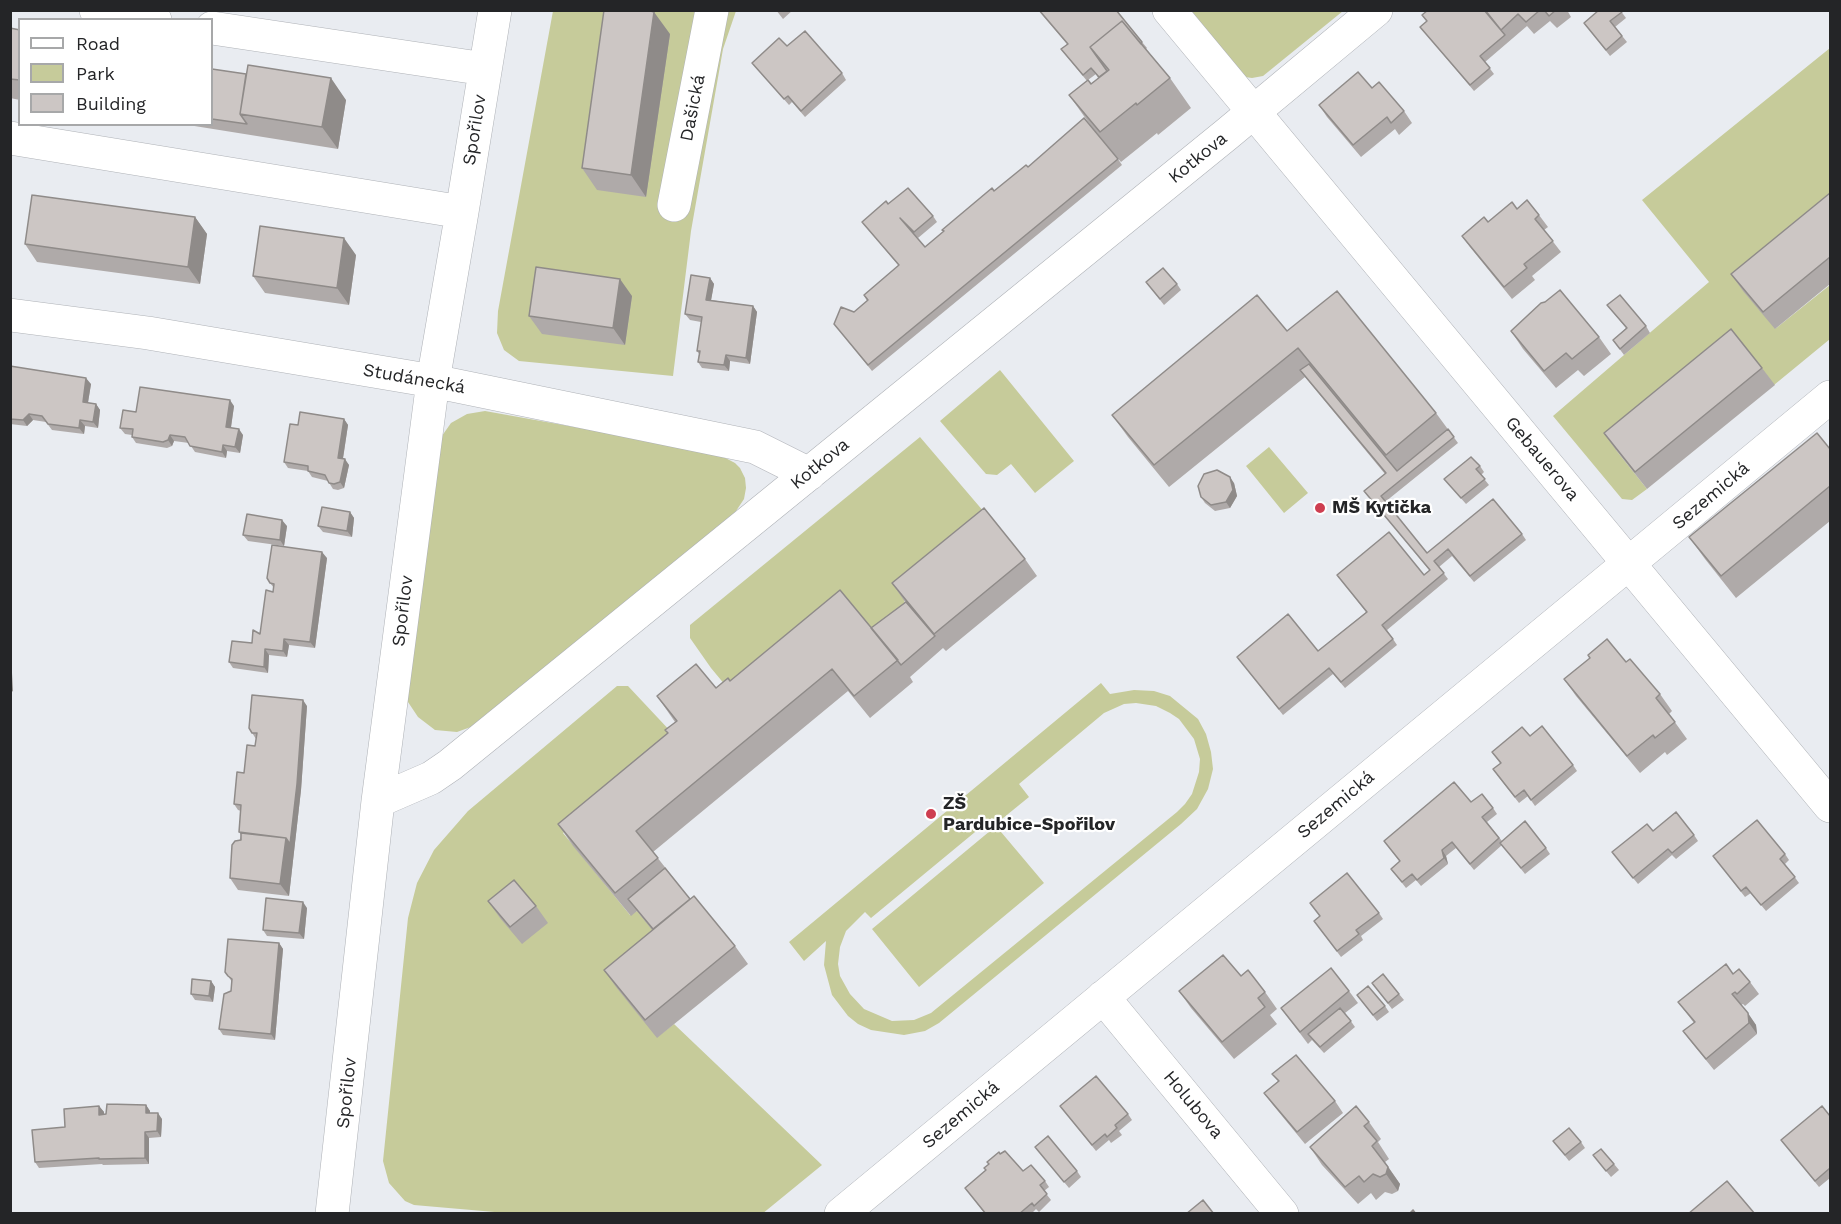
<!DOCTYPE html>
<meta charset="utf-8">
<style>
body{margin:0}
#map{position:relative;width:1841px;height:1224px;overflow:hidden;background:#e9ecf1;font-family:"Work Sans",sans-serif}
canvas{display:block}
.frame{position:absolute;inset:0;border:12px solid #242527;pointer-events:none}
.legend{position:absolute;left:18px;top:18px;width:195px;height:108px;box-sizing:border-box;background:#fff;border:2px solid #a7a8a9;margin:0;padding:8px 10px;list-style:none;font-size:18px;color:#242527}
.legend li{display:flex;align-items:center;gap:12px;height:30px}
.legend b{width:30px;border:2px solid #a7a8a9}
</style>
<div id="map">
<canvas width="1841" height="1224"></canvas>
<div class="frame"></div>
<ul class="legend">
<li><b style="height:8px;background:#fff"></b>Road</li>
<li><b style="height:16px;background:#c6cb9a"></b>Park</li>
<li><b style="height:16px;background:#ccc6c4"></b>Building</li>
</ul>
</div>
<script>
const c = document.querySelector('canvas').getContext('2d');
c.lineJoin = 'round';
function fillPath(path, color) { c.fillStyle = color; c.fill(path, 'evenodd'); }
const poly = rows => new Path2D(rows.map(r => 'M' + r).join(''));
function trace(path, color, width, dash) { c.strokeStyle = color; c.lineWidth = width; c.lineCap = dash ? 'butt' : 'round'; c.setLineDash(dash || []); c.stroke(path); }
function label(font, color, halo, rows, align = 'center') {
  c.font = font + ' "Work Sans",sans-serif'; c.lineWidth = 4.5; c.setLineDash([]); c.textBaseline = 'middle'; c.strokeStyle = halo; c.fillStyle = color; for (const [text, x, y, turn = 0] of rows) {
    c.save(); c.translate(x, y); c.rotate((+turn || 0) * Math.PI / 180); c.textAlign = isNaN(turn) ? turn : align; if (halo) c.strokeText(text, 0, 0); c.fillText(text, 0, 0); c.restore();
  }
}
const green = poly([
 [553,11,736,11,723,49,691,231,673,376,519,361,504,350,497,333,498,311],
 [1184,11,1343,11,1263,76,1252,78,1245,77],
 [1830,48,1830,220,1775,329,1830,285,1830,339,1774,385,1748,352,1616,450,1647,489,1632,500,1622,499,1553,416,1709,282,1642,200],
 [1000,370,1074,461,1035,493,1011,464,997,475,986,474,940,421],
 [485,411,714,452,735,463,740,468,745,478,746,488,744,499,732,517,479,724,457,732,435,730,418,717,406,699,437,443,451,423,467,414],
 [920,437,996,526,904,601,914,613,740,703,711,668,690,638,690,625],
 [1269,447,1308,493,1284,513,1246,466],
 [1101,683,1110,694,1134,690,1154,691,1170,696,1198,719,1206,734,1211,752,1213,769,1208,789,1197,809,1181,824,939,1023,925,1031,904,1035,871,1030,858,1024,848,1016,832,995,824,965,826,941,804,961,789,942],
 [1136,703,1156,706,1170,713,1179,719,1194,739,1200,759,1199,772,1192,794,1185,804,1177,812,931,1013,914,1020,892,1021,864,1009,850,994,840,976,838,964,840,947,846,931,865,912,871,918,992,818,997,823,1029,797,1019,784,1104,713,1124,704],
 [617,686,628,686,673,734,671,744,563,833,630,915,637,911,666,946,657,1037,674,1024,822,1165,762,1214,506,1213,414,1205,405,1201,389,1183,383,1161,408,918,417,883,434,850,468,811],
 [996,826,1044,883,919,987,872,929]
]);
const minor = poly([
 [96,10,155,20],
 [1169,10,1830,806],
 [212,28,485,69],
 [10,138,462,212],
 [674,205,712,10],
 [10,315,148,333,433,381,755,447,809,474],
 [378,801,431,778,450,765,1227,134,1376,10],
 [1103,997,1282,1214],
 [332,1214,378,801,433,381,462,212,495,10],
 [841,1214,1830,397]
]);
const wall = poly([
 [776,10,793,10,783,19],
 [1038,10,1116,10,1142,42,1147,48,1146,49,1170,78,1191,108,1158,135,1157,133,1121,162,1091,126,1069,95,1087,81,1061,49,1067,44],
 [1096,74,1098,78,1091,84,1088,80],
 [1440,10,1567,10,1571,17,1557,28,1550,21,1534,34,1527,26,1485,62,1494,74,1474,91,1420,27,1427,22,1422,15],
 [1620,10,1626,18,1615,27,1627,42,1610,56,1584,23],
 [10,28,20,30,20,100,10,98],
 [670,34,646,197,597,190,582,168],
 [787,46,842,73,846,80,805,117,792,102,789,105,752,63],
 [212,69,346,100,338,149,182,124,212,124],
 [1372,88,1404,111,1412,123,1399,135,1395,129,1361,157,1327,117,1319,105],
 [1118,159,1122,165,872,371,834,324,854,312,867,301,864,295,899,266,862,222,888,204,933,216,937,222,918,238,910,230,925,247,994,191,1028,167],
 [1830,193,1830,284,1775,329,1743,291,1731,274],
 [1517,209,1539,215,1548,227,1544,230,1561,252,1532,276,1535,280,1512,299,1470,247,1462,236,1488,222],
 [195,217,207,234,200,284,37,262,25,244],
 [356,255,349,305,265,293,253,276],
 [710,278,714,284,711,300,753,306,757,312,750,364,730,361,729,371,702,368,698,362,699,354,697,351,701,322,690,320,685,314],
 [1146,282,1177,284,1181,290,1164,305],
 [632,296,625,345,542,334,529,316],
 [1607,305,1646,326,1650,333,1624,355,1613,340,1626,328],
 [1287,331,1436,413,1458,443,1385,502,1427,553,1522,534,1526,540,1474,582,1452,556,1439,567,1448,579,1387,630,1397,645,1345,688,1333,674,1283,715,1237,657,1318,651,1366,612,1337,575,1424,575,1430,571,1364,491,1385,474,1305,377,1169,487,1128,437,1112,415],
 [1511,331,1599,337,1611,354,1584,376,1578,370,1556,388,1523,349],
 [10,366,91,384,88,403,96,404,100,410,98,428,85,426,84,434,52,430,46,422,33,420,27,426,10,424],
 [1762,368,1775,385,1647,489,1616,450,1604,433],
 [234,406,231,428,243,435,240,453,227,451,226,458,195,452,189,443,174,441,172,446,167,448,136,443,132,437,132,435,125,434,120,428,136,412],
 [344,419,348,425,343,459,349,465,344,488,338,490,333,489,328,481,312,477,308,471,288,468,284,462,298,425],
 [1830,449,1830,521,1736,598,1705,559,1689,537],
 [1480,466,1484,472,1481,475,1489,485,1466,504,1444,479],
 [1234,483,1237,496,1230,508,1215,511,1205,503,1201,497],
 [350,512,354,518,352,537,323,532,318,526],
 [287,526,284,546,248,541,243,535],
 [327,558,315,648,289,645,287,657,269,655,268,673,233,668,229,662,252,643,260,634,273,592,274,588,270,583],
 [1025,559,1037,576,946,651,943,648,910,677,913,682,870,718,848,691,653,852,690,899,735,946,748,964,657,1038,616,987,604,970,652,930,637,911,631,916,573,846,558,824,667,733,675,722,657,696,716,688,730,681,871,628,905,602,892,583],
 [1626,662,1660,694,1672,711,1669,714,1687,739,1667,755,1665,752,1640,773,1576,696,1564,679],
 [307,706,301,790,289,896,238,890,230,878,241,835,239,832,241,811,238,810,234,804,244,773,255,746,256,739,249,728],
 [1530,736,1573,765,1577,771,1535,806,1528,796,1519,803,1497,775,1500,763,1492,752],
 [1471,802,1493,808,1497,814,1487,822,1502,841,1546,848,1550,854,1525,874,1502,845,1474,870,1456,848,1446,856,1448,864,1421,886,1416,880,1406,888,1391,869,1400,862,1384,841],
 [1653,831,1694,835,1698,841,1676,859,1672,855,1638,884,1612,852],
 [1785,854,1789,860,1785,864,1799,883,1766,911,1751,893,1745,897,1713,856],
 [488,901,536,906,548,923,522,944,500,918],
 [307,908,304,939,267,936,263,930],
 [1379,913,1383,919,1361,936,1363,940,1341,957,1314,921,1320,916],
 [279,943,283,949,275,1040,223,1035,219,1029,231,991,232,982,228,976],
 [1733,974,1750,982,1759,994,1745,1006,1743,1004,1741,1005,1756,1025,1757,1034,1714,1070,1692,1043,1683,1031,1694,1023,1678,1002],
 [211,981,215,987,213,1002,195,1000,191,994],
 [1372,983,1399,994,1404,1000,1392,1009],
 [1179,991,1265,992,1277,1009,1270,1015,1277,1024,1234,1059,1191,1008],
 [1349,991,1358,1003,1345,1013,1355,1027,1324,1053,1312,1040,1308,1044,1281,1008],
 [1357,995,1385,1006,1389,1012,1377,1021],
 [1272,1074,1335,1101,1343,1113,1305,1144,1273,1105,1264,1093,1278,1081],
 [146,1105,150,1111,150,1113,162,1119,161,1137,149,1138,149,1164,103,1165,102,1164,39,1168,35,1162,65,1127,99,1106,104,1112,104,1114],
 [1060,1106,1128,1114,1132,1120,1119,1131,1122,1135,1111,1143,1109,1140,1096,1151],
 [1830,1116,1830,1178,1819,1187,1781,1140],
 [1369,1122,1381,1139,1378,1142,1389,1159,1385,1162,1400,1184,1398,1191,1392,1194,1385,1192,1376,1200,1371,1193,1358,1204,1322,1165,1310,1147],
 [1553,1141,1581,1142,1585,1148,1569,1161],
 [1035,1147,1077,1171,1081,1177,1069,1188],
 [1000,1154,1023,1171,1045,1181,1049,1187,1044,1191,1051,1200,1039,1212,1036,1209,1031,1214,985,1214,965,1188,986,1170],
 [1593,1155,1614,1164,1619,1170,1611,1177]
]);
const shadedWall = poly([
 [654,12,670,34,646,197,631,175],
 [331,78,346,100,338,149,322,127],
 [10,145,12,148,10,160],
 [195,217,207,234,200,284,188,267],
 [344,238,356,255,349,305,337,288],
 [710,278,714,284,710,306,706,300],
 [620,279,632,296,625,345,613,328],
 [753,306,757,312,750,364,746,358],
 [726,355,730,361,729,371,724,365],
 [86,378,91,384,87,408,83,402],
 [230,400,234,406,230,433,226,427],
 [96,404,100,410,98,428,93,422],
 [29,414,33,420,27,426,23,420],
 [344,419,348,425,342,464,338,458],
 [80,420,85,426,84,434,79,428],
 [239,429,243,435,240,453,235,447],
 [170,435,174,441,172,446,168,440],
 [223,445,227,451,226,458,222,452],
 [345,459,349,465,344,488,340,482],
 [1230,477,1234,483,1237,496,1230,508,1226,502],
 [350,512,354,518,352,537,347,531],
 [282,520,287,526,284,546,280,540],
 [322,552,327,558,315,648,310,642],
 [284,639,289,645,287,657,283,651],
 [265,649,269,655,268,673,264,667],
 [10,670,12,673,13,692,10,688],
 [303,700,307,706,301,790,289,896,280,884],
 [1442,850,1446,856,1448,864,1444,858],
 [303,902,307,908,304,939,299,933],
 [279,943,283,949,275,1040,271,1034],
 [211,981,215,987,213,1002,209,996],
 [1748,1013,1756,1025,1757,1034,1749,1023],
 [146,1105,150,1111,150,1119,146,1113],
 [99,1106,104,1112,104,1121,99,1115],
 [158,1113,162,1119,161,1137,157,1131],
 [145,1132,149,1138,149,1164,145,1158],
 [1388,1167,1400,1184,1398,1191,1386,1174]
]);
const building = poly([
 [604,10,647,10,654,12,631,175,582,168,604,10],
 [1039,10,1116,10,1142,42,1141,44,1122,21,1090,47,1107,71,1099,77,1091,68,1083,75,1061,49,1068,44,1039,10],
 [1428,10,1439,11,1440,10,1484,10,1505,35,1480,56,1490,68,1470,85,1420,27,1427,21,1422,15,1428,10],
 [1485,10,1540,10,1526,22,1518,14,1501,30,1485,10],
 [1544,10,1556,10,1549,16,1544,10],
 [1599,10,1620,10,1622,12,1610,21,1622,36,1606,50,1584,23,1599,10],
 [1122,21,1170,78,1137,105,1136,103,1100,132,1069,95,1088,80,1091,84,1109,70,1090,47,1122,21],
 [10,28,20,30,20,80,10,79,10,28],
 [805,31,842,73,801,111,788,96,784,99,752,63,779,38,787,46,805,31],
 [248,65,331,78,322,127,240,114,248,65],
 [212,69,246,74,240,114,247,124,212,119,212,69],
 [1358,72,1372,88,1379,82,1404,111,1391,123,1387,117,1353,145,1319,105,1358,72],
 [1084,118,1118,159,868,365,834,324,841,307,854,312,868,300,864,295,899,265,862,222,886,201,888,204,908,188,933,216,914,232,900,218,925,247,944,231,942,230,992,188,994,191,1026,165,1028,167,1084,118],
 [1830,193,1830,257,1763,312,1731,274,1830,193],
 [32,195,195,217,188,267,25,244,32,195],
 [1527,200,1539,215,1535,219,1553,241,1524,264,1527,268,1504,287,1462,236,1484,217,1488,222,1512,202,1517,209,1527,200],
 [260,226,344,238,337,288,253,276,260,226],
 [536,267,620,279,613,328,529,316,536,267],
 [1163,268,1177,284,1160,299,1146,282,1163,268],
 [691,275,710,278,706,300,753,306,746,358,726,355,724,365,698,362,700,351,697,351,702,317,685,314,691,275],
 [1560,290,1599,337,1572,359,1566,353,1544,371,1511,331,1541,303,1545,302,1560,290],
 [1337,291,1436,413,1386,455,1298,348,1154,465,1112,415,1257,295,1287,331,1337,291],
 [1620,295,1646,326,1620,349,1613,340,1627,328,1607,305,1620,295],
 [1731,329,1762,368,1635,472,1604,433,1731,329],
 [1309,364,1397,471,1448,429,1454,437,1381,496,1427,553,1493,499,1522,534,1470,576,1448,549,1434,561,1444,573,1382,625,1393,639,1341,682,1329,668,1279,709,1237,657,1288,614,1318,651,1367,612,1337,575,1389,532,1424,575,1430,570,1364,491,1386,473,1300,370,1309,364],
 [10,366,86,378,83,402,96,404,93,422,80,420,79,428,48,424,42,416,29,414,23,420,10,419,10,366],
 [140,387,230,400,226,427,239,429,235,447,223,445,222,452,190,446,185,437,170,435,168,440,163,442,132,437,133,429,120,428,123,410,136,412,140,387],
 [300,412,344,419,338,458,345,459,340,482,334,484,329,483,325,475,308,471,308,466,284,462,290,424,298,425,300,412],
 [1817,433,1830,449,1830,486,1721,576,1689,537,1817,433],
 [1471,457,1480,466,1476,469,1485,479,1461,498,1444,479,1471,457],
 [1217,470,1230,477,1233,490,1226,502,1211,505,1201,497,1198,486,1204,474,1217,470],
 [322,507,350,512,347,531,318,526,322,507],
 [984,508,1025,559,934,634,892,583,984,508],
 [247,514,282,520,280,540,243,535,247,514],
 [272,545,322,552,310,642,284,639,283,651,265,649,264,667,229,662,232,641,252,643,253,630,260,634,266,590,273,592,274,584,270,583,267,578,272,545],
 [840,590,898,660,854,696,832,669,636,831,658,858,615,893,558,824,668,733,665,730,677,721,657,696,675,681,696,664,716,688,728,678,730,681,840,590],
 [906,602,935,636,901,665,871,628,906,602],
 [1607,639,1626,662,1630,659,1660,694,1656,698,1675,722,1655,738,1653,735,1627,756,1564,679,1590,658,1588,655,1607,639],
 [252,695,303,700,297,784,290,844,286,838,239,832,241,805,234,804,237,772,244,773,247,745,255,746,257,733,252,733,249,728,252,695],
 [1542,726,1573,765,1531,800,1524,790,1515,797,1493,769,1501,763,1492,752,1522,727,1530,736,1542,726],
 [1454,782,1471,802,1482,794,1493,808,1482,817,1499,838,1470,864,1452,842,1442,850,1444,858,1417,880,1412,874,1402,882,1391,869,1400,861,1384,841,1454,782],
 [1676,812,1694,835,1672,853,1668,849,1633,878,1612,852,1647,824,1653,831,1676,812],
 [1757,820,1785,854,1780,859,1795,877,1761,905,1746,887,1741,891,1713,856,1757,820],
 [1525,821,1546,848,1521,868,1500,843,1525,821],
 [241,833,286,838,280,884,230,878,232,845,235,841,241,840,241,833],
 [665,868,690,899,653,929,628,899,665,868],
 [1347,873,1379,913,1356,930,1359,934,1337,951,1314,921,1320,916,1310,903,1347,873],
 [514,880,536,906,510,927,488,901,514,880],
 [694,896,735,946,645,1020,604,970,694,896],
 [266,898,303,902,299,933,263,930,266,898],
 [228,939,279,943,271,1034,219,1029,224,994,231,991,232,979,228,976,225,972,228,939],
 [1223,955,1241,976,1248,970,1265,992,1258,998,1265,1007,1222,1042,1179,991,1223,955],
 [1726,964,1733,974,1739,969,1750,982,1737,994,1735,992,1732,994,1748,1013,1749,1023,1706,1059,1683,1031,1695,1022,1678,1002,1726,964],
 [1331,968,1349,991,1300,1032,1281,1008,1331,968],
 [1383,974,1399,994,1388,1003,1372,983,1383,974],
 [192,979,211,981,209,996,191,994,192,979],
 [1368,986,1385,1006,1373,1015,1357,995,1368,986],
 [1340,1008,1351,1021,1320,1047,1308,1034,1340,1008],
 [1296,1055,1335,1101,1297,1132,1264,1093,1279,1081,1272,1074,1296,1055],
 [1096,1076,1128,1114,1115,1125,1117,1128,1107,1137,1105,1134,1092,1145,1060,1106,1096,1076],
 [107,1104,146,1105,146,1113,158,1113,157,1131,145,1132,145,1158,99,1159,99,1158,35,1162,32,1130,65,1127,64,1109,99,1106,99,1115,106,1114,107,1104],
 [1356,1106,1369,1122,1364,1126,1377,1141,1372,1146,1388,1167,1386,1174,1380,1177,1373,1174,1364,1182,1359,1176,1345,1187,1310,1147,1356,1106],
 [1822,1106,1830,1116,1830,1168,1815,1181,1781,1140,1822,1106],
 [1569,1128,1581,1142,1565,1155,1553,1141,1569,1128],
 [1048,1136,1077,1171,1064,1182,1035,1147,1048,1136],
 [1601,1149,1614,1164,1606,1171,1593,1155,1601,1149],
 [1005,1151,1023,1171,1031,1165,1045,1181,1040,1185,1047,1194,1034,1206,1032,1203,1019,1214,986,1214,965,1188,986,1170,984,1168,989,1164,987,1162,999,1152,1000,1154,1005,1151],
 [1727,1181,1755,1214,1688,1214,1727,1181],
 [1203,1200,1214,1214,1186,1214,1203,1200],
 [1413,1210,1416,1214,1409,1214,1413,1210]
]);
const markers = [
 [1320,508,6,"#ce3e50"],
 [931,814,6,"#ce3e50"]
];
const streetNames = [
 ["Dašická",693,108,-79],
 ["Spořilov",475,130,-81],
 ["Kotkova",1198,158,-39],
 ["Studánecká",414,379,10],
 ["Gebauerova",1542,459,50],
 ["Kotkova",820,464,-39],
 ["Sezemická",1711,496,-40],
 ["Spořilov",403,611,-83],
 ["Sezemická",1336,805,-40],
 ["Spořilov",347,1093,-84],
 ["Holubova",1193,1105,50],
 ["Sezemická",961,1115,-40]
];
const poiNames = [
 ["MŠ Kytička",1332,508],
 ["ZŠ",943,804],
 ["Pardubice-Spořilov",943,825]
];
fillPath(green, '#c6cb9a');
trace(minor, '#afb2b7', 34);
trace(minor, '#fff', 33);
fillPath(wall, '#afaaa9');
fillPath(shadedWall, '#8f8b89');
fillPath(building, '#ccc6c4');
trace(building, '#8f8b89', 1.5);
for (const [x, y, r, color] of markers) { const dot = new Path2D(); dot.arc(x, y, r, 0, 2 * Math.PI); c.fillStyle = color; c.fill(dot); trace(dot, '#fff', 2); }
label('18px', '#242527', '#fff', streetNames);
label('bold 18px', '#242527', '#fff', poiNames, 'left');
</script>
